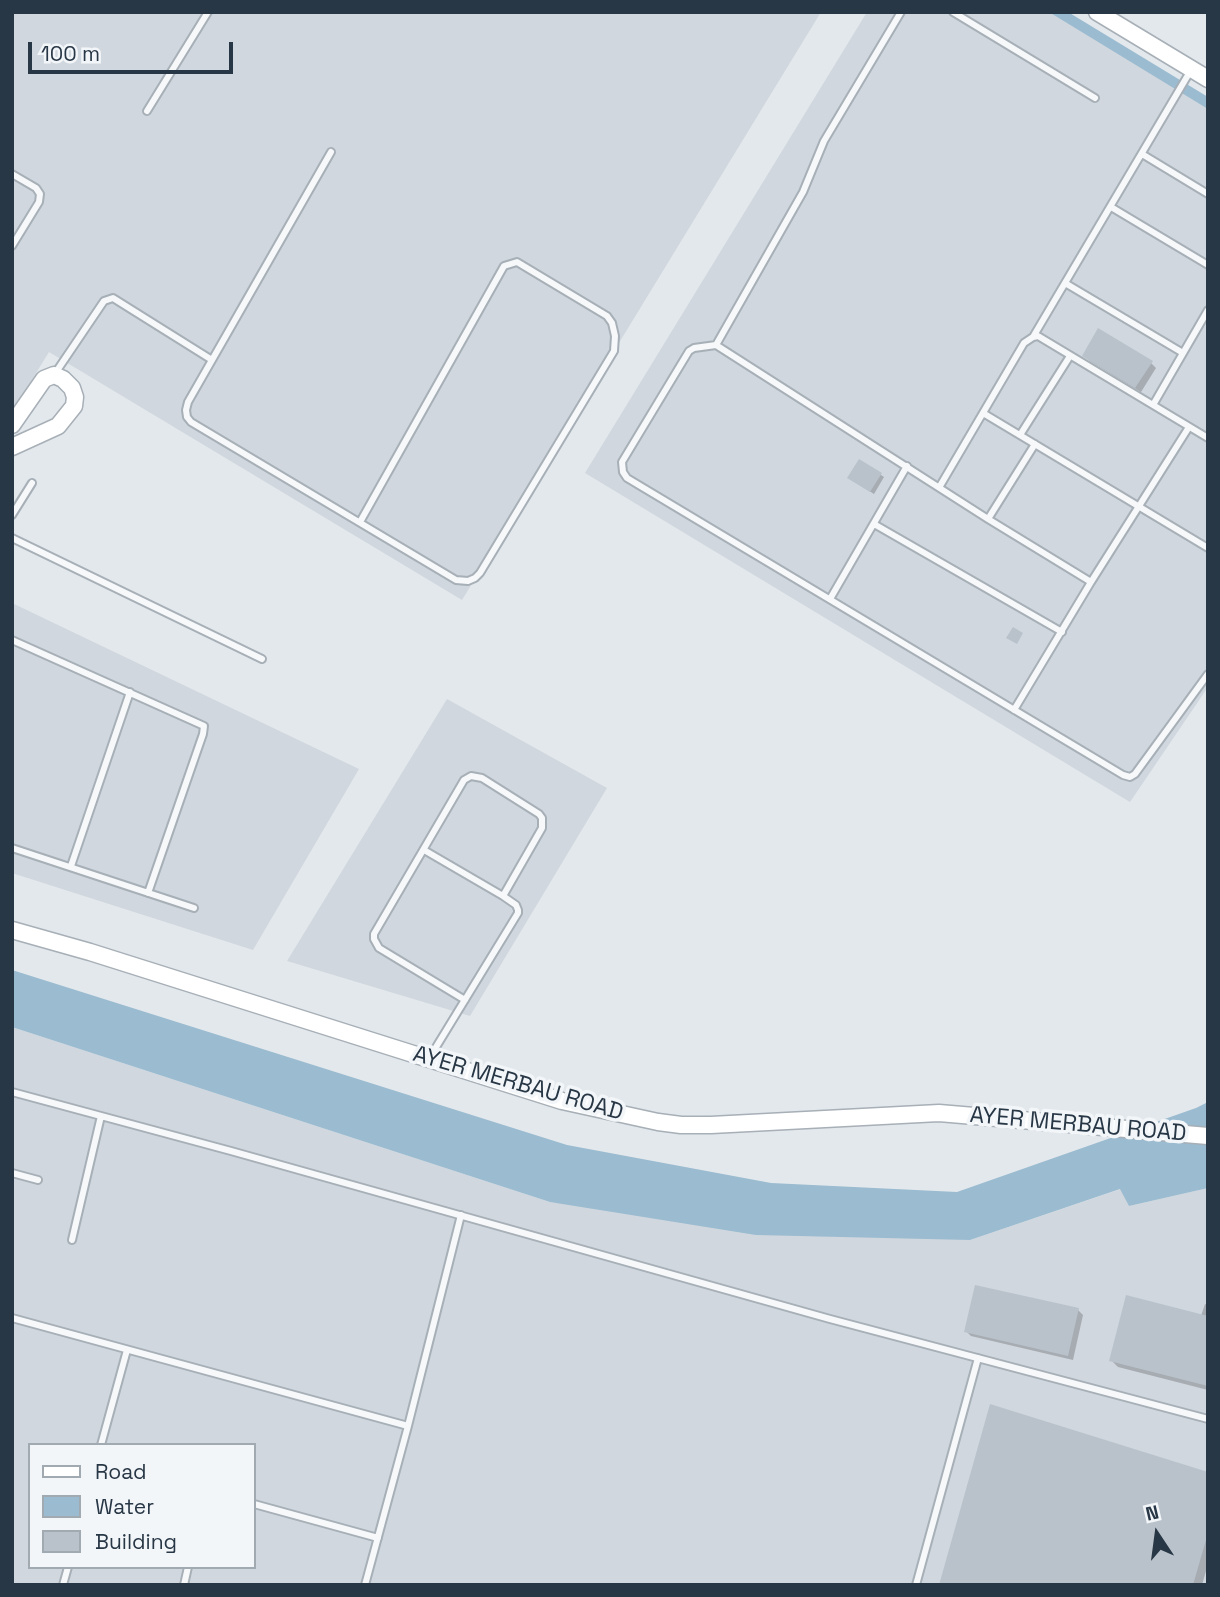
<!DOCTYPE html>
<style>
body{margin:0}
#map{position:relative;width:1220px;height:1597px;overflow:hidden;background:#e3e8ec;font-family:"Space Grotesk",sans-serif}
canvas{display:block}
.frame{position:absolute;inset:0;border:14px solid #283746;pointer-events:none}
.legend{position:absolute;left:28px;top:1443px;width:228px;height:126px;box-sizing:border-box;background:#f3f6f9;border:2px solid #a2aab1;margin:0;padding:9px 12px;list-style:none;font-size:21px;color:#283746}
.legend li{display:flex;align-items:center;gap:14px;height:35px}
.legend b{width:35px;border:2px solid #a2aab1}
.north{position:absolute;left:1122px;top:1499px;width:70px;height:70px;-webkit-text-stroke:5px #f3f6f9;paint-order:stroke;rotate:347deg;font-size:19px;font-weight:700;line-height:28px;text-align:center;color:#283746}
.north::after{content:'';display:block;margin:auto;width:24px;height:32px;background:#283746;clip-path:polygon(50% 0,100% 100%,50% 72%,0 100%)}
.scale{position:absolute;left:28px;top:42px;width:205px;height:32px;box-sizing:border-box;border:4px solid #283746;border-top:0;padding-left:9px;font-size:21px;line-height:24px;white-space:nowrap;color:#283746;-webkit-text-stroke:5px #f3f6f9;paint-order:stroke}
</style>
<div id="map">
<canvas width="1220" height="1597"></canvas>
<div class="frame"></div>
<ul class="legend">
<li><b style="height:9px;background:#fff"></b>Road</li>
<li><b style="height:19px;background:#9abbd0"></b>Water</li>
<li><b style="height:19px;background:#b9c2cb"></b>Building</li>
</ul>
<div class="north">N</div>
<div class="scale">100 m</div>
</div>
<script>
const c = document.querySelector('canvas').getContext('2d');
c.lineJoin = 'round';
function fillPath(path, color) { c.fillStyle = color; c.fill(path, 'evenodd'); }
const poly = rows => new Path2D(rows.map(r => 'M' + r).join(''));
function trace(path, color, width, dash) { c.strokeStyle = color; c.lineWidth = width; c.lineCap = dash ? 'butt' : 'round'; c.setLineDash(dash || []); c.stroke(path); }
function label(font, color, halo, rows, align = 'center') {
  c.font = font + ' "Space Grotesk",sans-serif'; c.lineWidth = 7; c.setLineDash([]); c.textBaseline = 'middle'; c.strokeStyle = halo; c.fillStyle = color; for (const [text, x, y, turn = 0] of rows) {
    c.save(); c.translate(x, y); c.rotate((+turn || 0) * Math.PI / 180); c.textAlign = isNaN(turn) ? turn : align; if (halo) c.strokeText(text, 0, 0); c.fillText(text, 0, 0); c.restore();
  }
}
const built = poly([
 [12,12,821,12,462,600,49,352,12,412],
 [867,12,1061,12,1208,101,1208,687,1130,802,585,473],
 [12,603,359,769,253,950,12,873],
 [447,699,607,788,470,1016,287,961],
 [12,1027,550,1202,970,1240,1121,1189,1129,1206,1208,1188,1208,1585,12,1585],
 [30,1445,254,1445,254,1567,30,1567]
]);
const water = poly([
 [1049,12,1068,12,1208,97,1208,109],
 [12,970,567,1145,771,1183,957,1192,1196,1108,1208,1102,1208,1188,1129,1206,1120,1189,970,1240,756,1235,550,1202,12,1027]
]);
const shadow = poly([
 [1085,356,1151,363,1156,368,1141,392,1090,361],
 [859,461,884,477,874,494,852,480],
 [1205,1304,1208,1305,1208,1390,1118,1367,1111,1360,1201,1316],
 [1078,1310,1083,1315,1073,1360,971,1336,966,1331],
 [1208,1473,1208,1564,1202,1585,941,1585]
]);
const building = poly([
 [1098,328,1153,361,1135,388,1082,356],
 [859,459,882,473,870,492,847,478],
 [1013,627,1023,633,1017,644,1006,638],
 [975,1285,1079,1308,1068,1356,964,1332],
 [1126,1295,1208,1316,1208,1386,1109,1361],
 [990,1404,1208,1472,1208,1533,1193,1585,939,1585]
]);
const lane = poly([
 [953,12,1095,98],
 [147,111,208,12],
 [331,152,188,402,186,410,187,417,191,422,456,580,468,581,475,578,480,573,614,351,615,336,612,323,607,316,517,262,504,266,360,522],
 [1142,154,1208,194],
 [12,174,36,188,40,194,39,202,12,246],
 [1111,207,1208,265],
 [1065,283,1183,353],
 [1033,337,1038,336,1208,438],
 [716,345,803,192,824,141,901,12],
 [54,375,104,301,113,298,212,360],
 [1153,405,1208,310],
 [983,413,1208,548],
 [1020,435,1070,356],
 [940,486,1024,343,1033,337,1191,70],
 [12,515,32,483],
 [988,519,1035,444],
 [874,524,1062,632],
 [12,538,262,659],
 [1091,582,988,519,716,345,694,348,689,351,622,462,623,472,627,478,1123,775,1130,777,1135,774,1208,674],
 [830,599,907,466],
 [12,640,204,726,203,734,148,893],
 [1014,710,1091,582,1189,427],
 [12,848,194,908],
 [424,850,503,896,516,905,518,910,518,913,430,1057],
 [71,866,130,692],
 [465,1000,379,948,374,939,374,934,464,780,471,776,482,778,539,814,542,818,542,828,503,896],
 [12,1092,231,1151,830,1319,1208,1419],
 [12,1173,38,1180],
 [72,1240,101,1116],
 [12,1318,408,1426],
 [101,1445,127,1350],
 [254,1504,378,1538],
 [63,1585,68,1567],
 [184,1585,188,1567],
 [365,1585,408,1426,461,1215],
 [916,1585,978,1358]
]);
const secondary = poly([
 [1097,12,1208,79],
 [12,425,44,379,54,375,63,379,72,388,75,397,74,406,58,426,12,447],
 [12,930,90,952,562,1101,658,1122,681,1125,711,1125,939,1113,1208,1136]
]);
const streetNames = [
 ["AYER MERBAU ROAD",518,1084,16],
 ["AYER MERBAU ROAD",1078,1125,5]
];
fillPath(built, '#d0d7de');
fillPath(water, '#9abbd0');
fillPath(shadow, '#0003');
fillPath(building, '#b9c2cb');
trace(lane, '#a7afb7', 10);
trace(secondary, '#a7afb7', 19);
trace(lane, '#f6f8fa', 6);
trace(secondary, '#fff', 16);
label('23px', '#283746', '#f3f6f9', streetNames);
</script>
